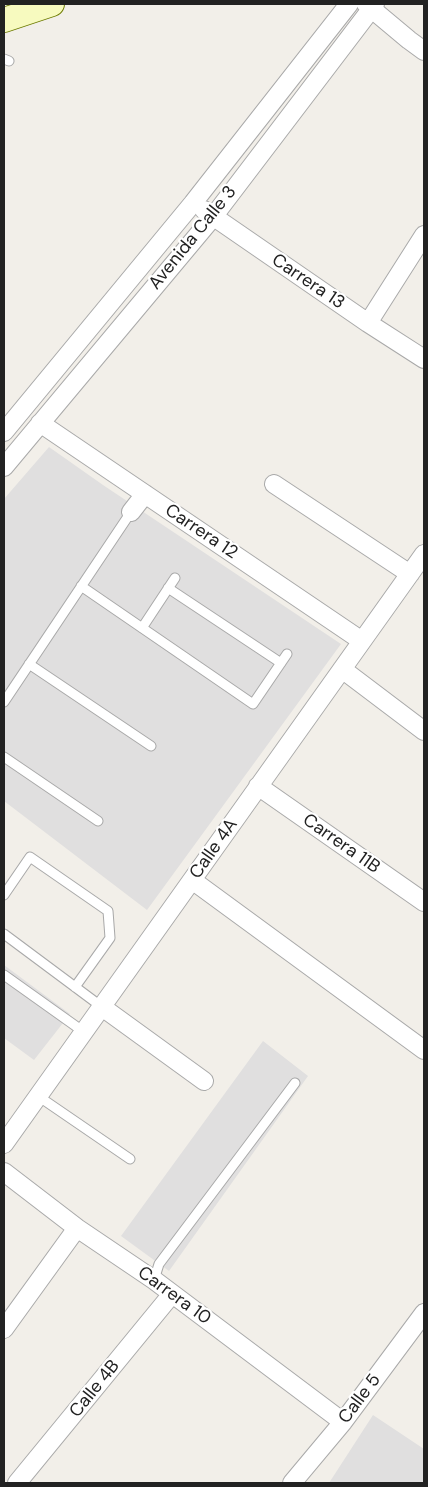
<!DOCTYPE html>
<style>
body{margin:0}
#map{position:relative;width:428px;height:1487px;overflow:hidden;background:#f2efe9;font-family:"DM Sans",sans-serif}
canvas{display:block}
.frame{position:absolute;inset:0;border:5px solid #222;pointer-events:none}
</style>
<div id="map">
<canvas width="428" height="1487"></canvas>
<div class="frame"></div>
</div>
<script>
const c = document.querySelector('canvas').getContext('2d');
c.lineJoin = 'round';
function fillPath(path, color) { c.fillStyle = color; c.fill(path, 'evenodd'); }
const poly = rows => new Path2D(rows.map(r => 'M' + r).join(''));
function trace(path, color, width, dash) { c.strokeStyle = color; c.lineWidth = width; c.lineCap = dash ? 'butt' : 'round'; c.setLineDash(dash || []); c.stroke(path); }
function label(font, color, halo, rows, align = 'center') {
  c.font = font + ' "DM Sans",sans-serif'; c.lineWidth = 4.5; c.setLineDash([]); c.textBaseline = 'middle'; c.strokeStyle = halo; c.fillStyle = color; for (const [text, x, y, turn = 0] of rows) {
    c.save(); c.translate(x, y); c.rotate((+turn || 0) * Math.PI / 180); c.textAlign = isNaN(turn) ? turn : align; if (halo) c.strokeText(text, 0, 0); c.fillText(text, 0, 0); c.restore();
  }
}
const residential = poly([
 [49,447,103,485,341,644,147,910,4,801,4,499],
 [4,965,70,1014,34,1060,4,1038],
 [263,1041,308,1076,169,1271,121,1236],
 [373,1415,424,1449,424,1483,329,1483]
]);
const service = poly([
 [4,59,9,61],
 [81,586,253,704,287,654],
 [168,588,281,663],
 [142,628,175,578],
 [29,664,151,746],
 [4,702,131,512],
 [4,757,98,821],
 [4,895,30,857,108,911,110,938,75,987],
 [4,934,102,1007],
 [4,975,84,1032],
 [38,1096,130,1159],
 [154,1280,159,1264,295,1083]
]);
const minor = poly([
 [366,4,409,40,424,51],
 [204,210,368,323,424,359],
 [368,323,424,235],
 [40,423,362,641],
 [4,432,193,203,349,4],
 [4,467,213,217,375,4],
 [274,484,410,574],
 [131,512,145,494],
 [342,669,424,731],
 [258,786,424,902],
 [192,880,424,1050],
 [102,1007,204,1081],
 [4,1144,424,554],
 [4,1172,77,1228,154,1280,343,1422],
 [4,1329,77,1228],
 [17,1483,172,1294],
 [292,1483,343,1422,424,1313]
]);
const secondary = poly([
 [4,20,52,4]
]);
const streetNames = [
 ["Avenida Calle 3",193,238,-51],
 ["Carrera 13",308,282,34],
 ["Carrera 12",201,532,34],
 ["Carrera 11B",341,844,35],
 ["Calle 4A",214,849,-55],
 ["Carrera 10",174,1296,36],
 ["Calle 4B",95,1389,-51],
 ["Calle 5",360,1399,-53]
];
fillPath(residential, '#e0dfdf');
trace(service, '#a9a9a9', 11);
trace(minor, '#a9a9a9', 20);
trace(secondary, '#707d05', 26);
trace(service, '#fff', 9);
trace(minor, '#fff', 18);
trace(secondary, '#f7fabf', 24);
label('18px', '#222', '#fff', streetNames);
</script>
